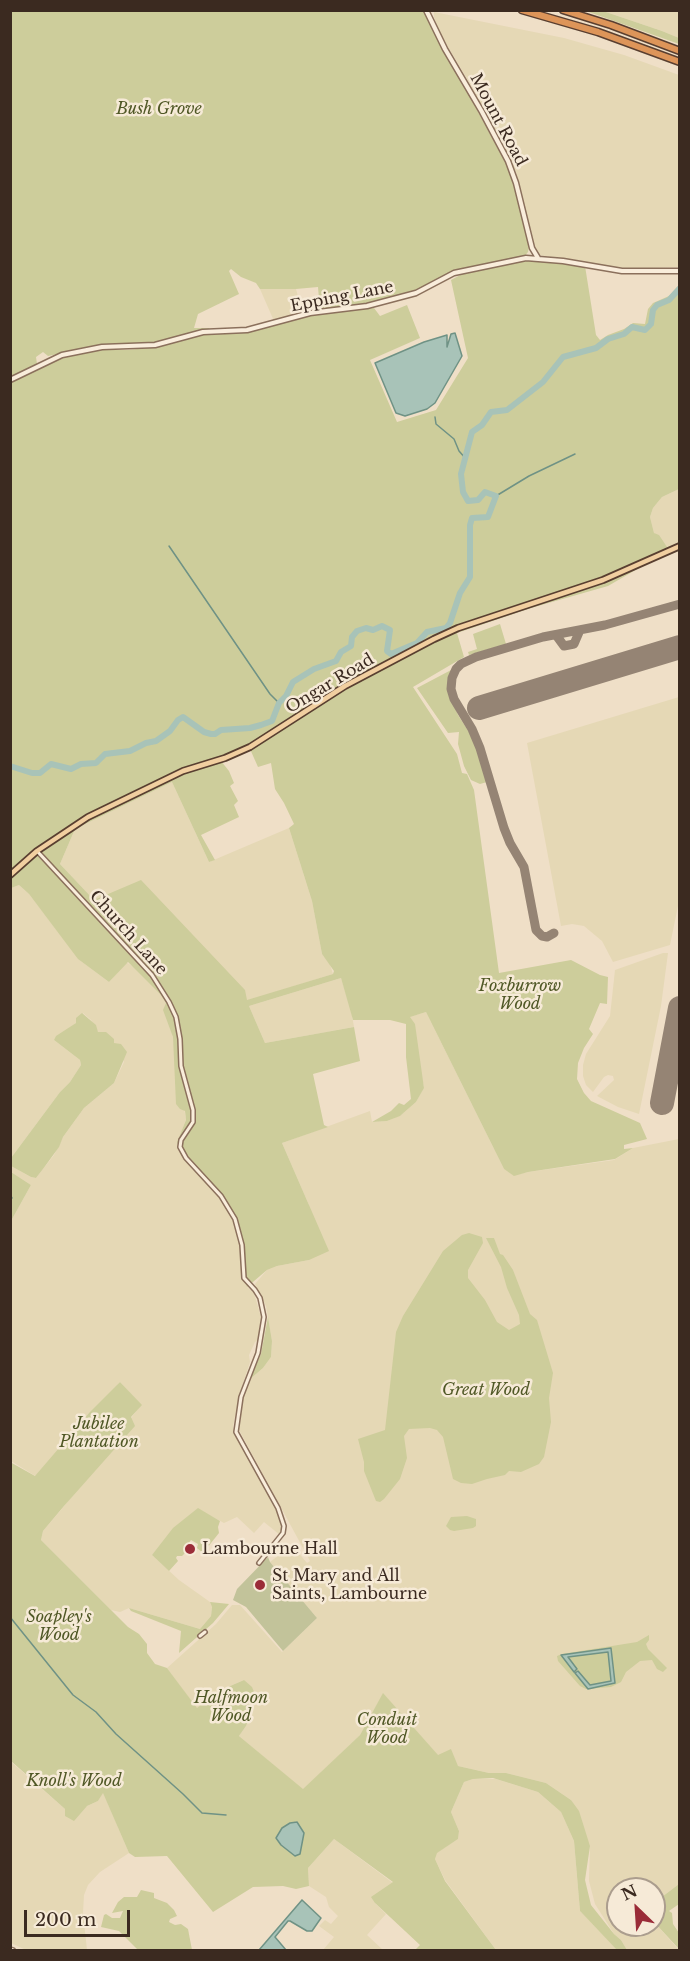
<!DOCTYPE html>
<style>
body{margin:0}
#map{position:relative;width:690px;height:1961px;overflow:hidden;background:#efdfc7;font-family:"Libre Baskerville",serif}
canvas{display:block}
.frame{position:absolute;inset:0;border:12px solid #3b2a20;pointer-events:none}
.north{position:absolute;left:606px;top:1877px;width:60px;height:60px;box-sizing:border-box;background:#f6ead7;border:2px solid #ab9d8e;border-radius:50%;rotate:335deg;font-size:16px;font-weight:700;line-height:24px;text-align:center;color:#3b2a20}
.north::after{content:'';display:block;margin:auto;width:21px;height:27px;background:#9a2c38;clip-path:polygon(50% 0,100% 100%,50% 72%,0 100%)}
.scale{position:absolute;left:24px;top:1910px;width:106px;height:27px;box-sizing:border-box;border:3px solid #3b2a20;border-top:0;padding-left:8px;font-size:18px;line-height:21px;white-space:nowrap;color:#3b2a20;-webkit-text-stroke:4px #f6ead7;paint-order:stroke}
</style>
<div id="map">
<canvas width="690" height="1961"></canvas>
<div class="frame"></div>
<div class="north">N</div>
<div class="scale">200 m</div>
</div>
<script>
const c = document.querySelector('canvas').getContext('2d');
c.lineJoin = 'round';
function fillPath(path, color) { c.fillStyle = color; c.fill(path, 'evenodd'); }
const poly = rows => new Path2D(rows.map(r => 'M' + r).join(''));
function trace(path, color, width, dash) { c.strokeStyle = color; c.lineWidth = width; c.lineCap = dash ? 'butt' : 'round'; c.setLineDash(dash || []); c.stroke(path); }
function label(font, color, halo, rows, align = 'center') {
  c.font = font + ' "Libre Baskerville",serif'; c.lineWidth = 5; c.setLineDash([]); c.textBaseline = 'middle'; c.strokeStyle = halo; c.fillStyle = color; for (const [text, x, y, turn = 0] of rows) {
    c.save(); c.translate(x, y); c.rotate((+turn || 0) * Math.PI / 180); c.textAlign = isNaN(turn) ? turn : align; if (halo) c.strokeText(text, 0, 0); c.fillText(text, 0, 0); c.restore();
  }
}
const farmland = poly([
 [603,11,679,11,679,38,662,31],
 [434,12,564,38,624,55,679,75,679,267,622,269,539,255,535,248,516,172,473,89,438,30,434,17],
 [260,289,296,289,302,312,274,321],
 [679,489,679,543,667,547,654,533,650,517,653,508,662,497],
 [679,697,680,896,670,945,613,962,602,941,584,926,572,924,561,926,527,743],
 [172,782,209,862,289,828,312,901,322,954,330,964,333,974,247,1001,94,900,60,864,75,829],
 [19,885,29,894,81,961,109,982,126,962,134,967,162,995,166,1003,173,1037,186,1120,177,1142,179,1151,214,1190,234,1219,241,1245,247,1287,254,1293,261,1317,258,1340,255,1342,249,1355,250,1362,239,1396,233,1426,234,1434,256,1470,277,1509,282,1529,280,1535,264,1522,254,1533,237,1517,224,1523,198,1509,152,1555,179,1580,210,1602,212,1607,211,1616,200,1629,129,1608,120,1612,111,1610,41,1540,43,1531,61,1510,141,1405,120,1382,37,1477,11,1461,11,1221,31,1185,11,1172,11,1166,31,1177,36,1178,54,1155,63,1137,84,1108,114,1083,124,1062,114,1043,98,1032,91,1020,83,1013,76,1023,54,1040,80,1060,81,1065,70,1082,60,1092,11,1158,10,888],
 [663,953,668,953,661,1006,639,1114,618,1107,597,1096,614,1080,613,1076,608,1075,604,1077,593,1092,586,1085,583,1076,583,1065,586,1054,610,1016,615,970],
 [341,978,351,1009,354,1027,265,1043,249,1006],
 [426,1012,504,1169,514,1175,528,1172,614,1160,633,1148,679,1139,679,1884,654,1903,654,1889,618,1889,618,1925,624,1925,621,1929,624,1935,635,1925,654,1925,654,1922,679,1950,627,1950,621,1940,614,1934,595,1904,589,1881,590,1846,571,1800,546,1783,506,1773,489,1773,458,1766,438,1756,383,1694,360,1735,303,1790,239,1736,246,1726,244,1680,221,1690,197,1709,167,1668,216,1624,232,1605,240,1605,282,1652,317,1618,270,1562,292,1545,307,1563,310,1561,239,1430,243,1397,249,1380,263,1368,271,1357,272,1341,266,1306,255,1284,267,1270,277,1266,309,1260,309,1205,282,1143,370,1111,372,1122,387,1121,401,1115,416,1102,424,1087,409,1017],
 [10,1761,65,1809,65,1816,98,1801,103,1792,129,1853,100,1872,88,1885,84,1895,83,1913,87,1950,26,1950,11,1943],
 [473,1779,496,1779,538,1792,561,1812,574,1841,580,1911,618,1950,496,1950,445,1880,435,1859,436,1853,458,1839,459,1831,451,1812,464,1782],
 [334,1839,393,1883,375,1903,386,1914,367,1935,383,1950,323,1950,334,1937,319,1926,325,1920,331,1924,338,1916,329,1907,326,1897,309,1886,308,1868]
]);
const green = poly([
 [11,11,424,11,512,175,529,246,528,252,524,257,463,268,415,292,345,309,320,310,318,287,296,289,260,289,256,283,241,277,231,269,229,271,239,294,198,314,194,328,209,328,209,330,153,344,103,345,48,356,43,352,36,357,37,364,11,378],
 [586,11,603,11,662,31,679,38,679,44],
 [532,260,585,266,596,335,600,340,608,335,624,329,633,323,645,324,648,309,653,303,669,296,679,285,679,489,662,497,653,508,650,517,654,533,659,535,667,547,679,543,679,551,646,564,608,586,531,608,457,633,464,657,413,687,457,754,462,773,467,774,474,790,499,973,571,960,600,975,608,977,607,1004,600,1003,589,1029,593,1034,584,1048,578,1063,577,1079,584,1093,591,1101,640,1123,647,1139,624,1145,624,1149,633,1148,615,1159,528,1172,514,1176,504,1169,426,1012,410,1017,415,1024,424,1088,416,1102,400,1116,387,1121,372,1122,391,1111,399,1103,404,1105,411,1099,406,1057,406,1024,390,1020,353,1020,341,978,249,1006,265,1043,354,1027,360,1061,313,1074,324,1125,328,1127,282,1143,329,1251,309,1260,277,1266,267,1270,247,1287,241,1269,241,1245,234,1219,214,1190,180,1152,177,1142,186,1120,185,1111,180,1109,176,1104,173,1037,163,1010,166,1003,161,995,128,962,109,982,78,959,29,894,19,885,11,888,11,382,58,358,93,350,128,350,156,347,203,335,246,332,310,315,374,308,380,316,407,305,420,338,370,360,397,422,436,410,468,358,451,280,464,273],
 [250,749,258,767,271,763,275,789,284,803,294,824,289,828,312,901,322,954,334,971,333,974,247,1000,245,990,141,880,94,900,60,864,75,829,172,782,209,862,215,860,201,835,239,817,234,805,238,801,230,786,234,783,229,771,221,761,179,773,179,771],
 [500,624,506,644,469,655,468,652,477,649,473,634],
 [453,669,448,679,448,689,458,715,474,740,487,782,480,784,471,780,464,766,458,744,459,732,448,733,417,688],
 [82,1013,96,1025,98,1032,106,1032,114,1039,114,1043,121,1044,127,1052,114,1083,84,1108,63,1137,59,1147,43,1169,36,1178,31,1177,11,1166,11,1158,60,1092,70,1082,81,1065,80,1060,54,1040,56,1036,76,1023,76,1018],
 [11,1172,31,1185,11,1221],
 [469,1233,482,1237,483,1243,468,1270,468,1278,485,1300,497,1322,509,1330,520,1324,519,1315,507,1288,501,1267,486,1238,494,1238,500,1254,503,1255,513,1270,530,1314,537,1320,553,1373,549,1398,551,1422,544,1457,539,1464,521,1472,509,1471,505,1475,487,1479,472,1484,461,1483,453,1479,443,1437,437,1430,430,1428,409,1429,404,1436,407,1458,400,1479,384,1499,380,1502,376,1501,364,1471,364,1462,358,1439,385,1430,396,1332,403,1316,443,1251,462,1235],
 [268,1317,272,1341,271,1357,263,1368,249,1380,261,1354],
 [120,1382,142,1405,131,1417,135,1426,64,1506,43,1531,41,1540,128,1627,139,1634,147,1644,147,1653,155,1664,167,1668,197,1708,221,1690,244,1680,252,1687,256,1697,246,1726,239,1736,303,1789,360,1735,383,1693,438,1755,451,1749,458,1766,489,1773,506,1773,546,1783,571,1800,579,1811,590,1846,585,1880,591,1905,614,1934,621,1940,627,1950,617,1950,580,1911,574,1841,561,1812,538,1792,493,1778,473,1779,464,1782,451,1812,459,1831,458,1839,437,1853,435,1859,445,1881,496,1950,415,1950,420,1945,375,1903,371,1897,393,1882,334,1839,308,1868,309,1886,296,1889,283,1886,253,1887,213,1912,167,1856,135,1857,129,1853,103,1793,98,1801,87,1806,74,1821,65,1816,65,1809,11,1761,10,1462,35,1476,90,1412],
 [198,1508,220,1521,218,1527,219,1533,203,1553,197,1548,198,1544,191,1540,185,1548,185,1553,182,1556,177,1556,176,1558,178,1561,169,1571,152,1555,173,1528],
 [467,1516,476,1519,476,1526,473,1528,454,1531,450,1530,446,1526,451,1517],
 [210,1602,229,1604,213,1623,179,1653,181,1631,131,1611,129,1608,200,1629,211,1616,212,1607],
 [649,1635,649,1640,646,1644,648,1649,667,1668,663,1672,657,1669,652,1660,640,1661,626,1672,621,1682,611,1687,586,1689,580,1686,558,1661,557,1656,562,1654,637,1642],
 [611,1648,615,1683,588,1689,575,1673,578,1671,590,1685,611,1681,609,1651,567,1657,574,1672,561,1656],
 [679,1884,679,1904,669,1911,672,1913,673,1924,679,1933,679,1949,654,1922,654,1903],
 [141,1890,154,1893,154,1898,167,1903,174,1910,177,1916,170,1919,169,1922,175,1925,181,1924,188,1929,192,1950,138,1950,119,1931,101,1927,104,1915,106,1914,112,1918,120,1918,123,1911,112,1913,118,1902,124,1897,137,1897]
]);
const cemetery = poly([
 [268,1557,270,1562,317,1618,283,1651,246,1607,233,1600,237,1589]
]);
const water = poly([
 [455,333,462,356,435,403,427,409,405,416,396,413,375,363,424,342,447,335,447,347,451,334,455,333],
 [611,1648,615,1683,588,1689,575,1673,578,1671,590,1685,611,1681,608,1652,568,1657,577,1669,574,1672,561,1655,611,1648],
 [297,1822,304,1833,300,1854,295,1856,281,1845,276,1838,282,1828,290,1823,297,1822],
 [302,1900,321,1918,312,1931,307,1931,290,1921,288,1921,275,1937,286,1950,259,1950,302,1900]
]);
const stream = poly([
 [435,417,436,424,454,439,459,451,466,459],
 [496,496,529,476,575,454],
 [169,546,270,694,279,703],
 [10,1194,12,1198],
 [10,1617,73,1695,96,1712,116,1734,183,1794,202,1813,226,1815]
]);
const river = poly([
 [10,766,32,773,40,773,51,764,71,769,81,764,96,763,105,754,130,751,146,743,156,741,170,731,178,720,183,717,204,732,211,734,215,734,221,730,250,728,261,725,272,721,279,703,286,696,293,682,314,669,336,661,341,652,351,646,352,637,357,631,366,628,373,630,382,626,390,630,387,651,391,654,417,643,427,632,446,628,450,623,460,593,470,577,470,525,472,518,488,517,496,496,485,492,478,500,468,501,463,492,461,474,472,432,482,425,491,412,507,410,543,382,563,357,596,348,608,339,624,334,632,327,645,330,651,324,653,310,657,305,669,300,680,288]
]);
const taxiway = poly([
 [556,635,564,646,574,644,580,630],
 [554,933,547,937,542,936,536,930,524,867,510,843,504,828,480,748,472,729,454,699,451,689,452,678,456,669,461,664,476,657,543,637,605,625,680,604]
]);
const runway = poly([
 [479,708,680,647],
 [662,1103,680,1008]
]);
const minor = poly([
 [37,851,152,975,169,1002,176,1017,180,1039,181,1066,193,1110,193,1122,181,1140,180,1147,186,1158,221,1196,235,1219,242,1245,244,1278,255,1290,260,1298,264,1317,258,1353,241,1397,236,1432,278,1508,284,1526,283,1533,259,1563],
 [200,1636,205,1632],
 [10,1949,13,1950]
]);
const tertiary = poly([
 [426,10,445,49,482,112,508,161,516,183,532,248,538,258],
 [10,380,62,355,102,347,155,345,203,332,247,330,310,313,367,306,416,293,454,273,526,258,563,261,622,271,680,271]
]);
const primary = poly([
 [10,875,37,851,88,817,183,771,225,758,250,747,345,686,434,639,458,628,603,580,680,546]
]);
const motorway = poly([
 [522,10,598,32,680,62],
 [563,10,611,25,680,51]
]);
const markers = [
 [190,1549,6,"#9a2c38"],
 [260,1585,6,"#9a2c38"]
];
const parkNames = [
 ["Bush Grove",159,109],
 ["Foxburrow",520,986],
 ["Wood",520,1004],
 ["Great Wood",486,1390],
 ["Jubilee",99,1424],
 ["Plantation",99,1442],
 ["Soapley's",59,1617],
 ["Wood",59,1635],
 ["Halfmoon",231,1698],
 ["Wood",231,1716],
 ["Conduit",387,1720],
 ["Wood",387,1738],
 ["Knoll's Wood",74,1781]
];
const streetNames = [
 ["Mount Road",498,120,62],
 ["Epping Lane",342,297,-11],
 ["Ongar Road",330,684,-31],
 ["Church Lane",128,933,48]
];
const poiNames = [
 ["Lambourne Hall",202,1549],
 ["St Mary and All",272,1576],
 ["Saints, Lambourne",272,1594]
];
fillPath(farmland, '#e5d8b5');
fillPath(green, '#cdcd9b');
fillPath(cemetery, '#c2c39a');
fillPath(water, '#a8c3b8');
trace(water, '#6f9285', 1.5);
trace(stream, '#6f9285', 1.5);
trace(river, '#a8c3b8', 6);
trace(taxiway, '#958474', 9);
trace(runway, '#958474', 24);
trace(minor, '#8b705c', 6);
trace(tertiary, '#8b705c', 7);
trace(primary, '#593f30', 8);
trace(motorway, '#593f30', 9);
trace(minor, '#f9eddb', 3);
trace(tertiary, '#f9eddb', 4);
trace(primary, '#f1cfa0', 4.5);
trace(motorway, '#dd9559', 6);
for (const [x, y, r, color] of markers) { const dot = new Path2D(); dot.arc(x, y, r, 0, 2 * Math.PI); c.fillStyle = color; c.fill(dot); trace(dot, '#f6ead7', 2); }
label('italic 16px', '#505826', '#f6ead7', parkNames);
label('16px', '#3b2a20', '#f6ead7', streetNames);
label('16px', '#3b2a20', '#f6ead7', poiNames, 'left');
</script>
